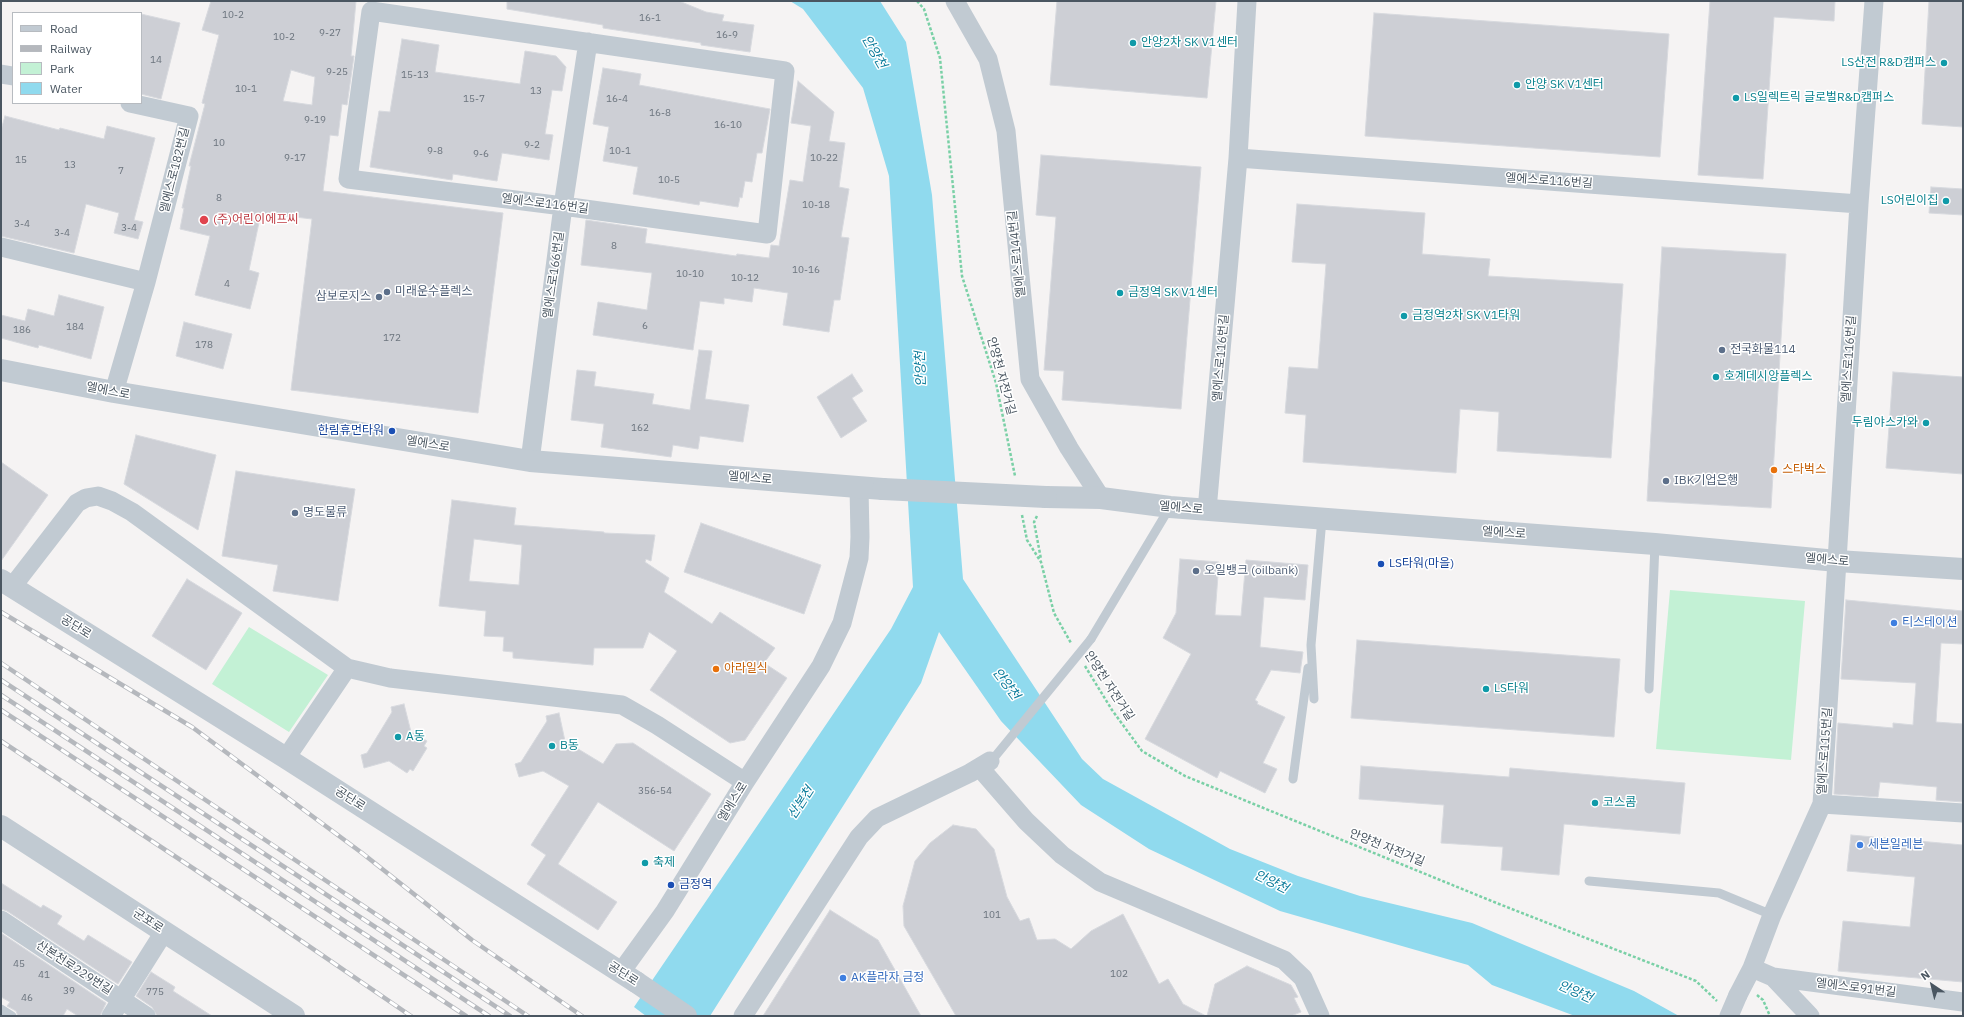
<!DOCTYPE html>
<meta charset="utf-8">
<style>
body{margin:0}
#map{position:relative;width:1964px;height:1017px;overflow:hidden;background:#f5f3f3;font-family:"IBM Plex Sans",sans-serif}
canvas{display:block}
.frame{position:absolute;inset:0;border:2px solid #4a5661;pointer-events:none}
.legend{position:absolute;left:12px;top:12px;width:130px;height:92px;box-sizing:border-box;background:#fff;border:1px solid #b7bbc0;margin:0;padding:5px 7px;list-style:none;font-size:12px;color:#4a5661}
.legend li{display:flex;align-items:center;gap:8px;height:20px}
.legend b{width:20px;border:1px solid #b7bbc0}
.north{position:absolute;left:1912px;top:965px;width:40px;height:40px;-webkit-text-stroke:3px #fff;paint-order:stroke;rotate:325deg;font-size:11px;font-weight:700;line-height:16px;text-align:center;color:#4a5661}
.north::after{content:'';display:block;margin:auto;width:14px;height:18px;background:#4a5661;clip-path:polygon(50% 0,100% 100%,50% 72%,0 100%)}
</style>
<div id="map">
<canvas width="1964" height="1017"></canvas>
<div class="frame"></div>
<ul class="legend">
<li><b style="height:5px;background:#c1cad2"></b>Road</li>
<li><b style="height:5px;background:#b5b8bd"></b>Railway</li>
<li><b style="height:11px;background:#c3f1d5"></b>Park</li>
<li><b style="height:11px;background:#90daee"></b>Water</li>
</ul>
<div class="north">N</div>
</div>
<script>
const c = document.querySelector('canvas').getContext('2d');
c.lineJoin = 'round';
function fillPath(path, color) { c.fillStyle = color; c.fill(path, 'evenodd'); }
const poly = rows => new Path2D(rows.map(r => 'M' + r).join(''));
function trace(path, color, width, dash) { c.strokeStyle = color; c.lineWidth = width; c.lineCap = dash ? 'butt' : 'round'; c.setLineDash(dash || []); c.stroke(path); }
function label(font, color, halo, rows, align = 'center') {
  c.font = font + ' "IBM Plex Sans","Noto Sans KR",sans-serif'; c.lineWidth = 3; c.setLineDash([]); c.textBaseline = 'middle'; c.strokeStyle = halo; c.fillStyle = color; for (const [text, x, y, turn = 0] of rows) {
    c.save(); c.translate(x, y); c.rotate((+turn || 0) * Math.PI / 180); c.textAlign = isNaN(turn) ? turn : align; if (halo) c.strokeText(text, 0, 0); c.fillText(text, 0, 0); c.restore();
  }
}
const green = poly([
 [1670,590,1805,601,1791,760,1656,749],
 [249,627,328,675,289,732,212,684]
]);
const water = poly([
 [790,1,880,1,906,42,932,195,963,579,1082,759,1103,779,1230,849,1298,876,1360,896,1472,923,1634,991,1679,1016,1575,1016,1492,985,1468,965,1280,911,1149,849,1081,805,1001,721,939,632,921,683,710,1016,646,1016,634,1007,891,629,913,587,889,176,863,88,803,9]
]);
const building = poly([
 [211,1,356,1,351,56,354,56,347,105,342,104,338,136,330,135,323,191,503,213,478,413,291,390,312,219,261,213,249,270,259,273,250,309,195,295,210,236,180,229,184,208,182,208,191,166,189,166,205,104,202,103,219,35,202,30,211,1],
 [291,70,315,77,312,105,283,101,291,70],
 [507,1,679,1,706,12,724,15,722,21,754,25,750,52,701,45,701,43,603,28,603,25,507,9,507,1],
 [1057,1,1216,1,1207,98,1050,85,1057,1],
 [1710,1,1835,1,1834,21,1774,17,1763,179,1698,175,1710,1],
 [1929,1,1963,1,1963,127,1922,124,1929,1],
 [1374,13,1669,34,1660,157,1365,136,1374,13],
 [141,14,180,23,161,99,141,94,141,14],
 [402,39,439,45,435,72,520,84,525,51,556,56,566,67,562,91,552,90,545,134,553,135,549,160,502,153,497,181,453,174,452,180,370,167,379,111,390,112,402,39],
 [603,68,641,74,639,85,770,109,762,153,757,153,752,182,745,181,742,198,740,197,738,207,700,201,699,205,633,194,638,167,603,161,609,127,593,124,603,68],
 [798,81,834,112,829,141,845,143,839,187,849,189,841,237,849,238,840,300,834,300,829,332,783,325,788,293,754,288,752,302,724,298,724,304,700,301,693,350,593,335,598,302,647,310,652,273,581,265,586,220,647,229,645,243,736,256,737,254,769,258,771,245,779,246,790,180,803,182,811,126,791,123,798,81],
 [5,116,59,130,60,128,104,139,107,126,155,138,134,220,143,222,138,239,114,233,119,213,86,204,74,253,1,236,1,130,5,116],
 [1041,155,1201,167,1181,409,1062,400,1064,371,1044,370,1056,217,1036,215,1041,155],
 [1931,187,1963,189,1963,215,1929,213,1931,187],
 [1297,204,1425,213,1422,254,1490,259,1488,276,1623,284,1611,458,1497,451,1499,412,1460,409,1456,473,1303,462,1306,415,1285,413,1289,367,1318,369,1326,264,1292,262,1297,204],
 [1662,247,1786,254,1771,508,1647,501,1662,247],
 [59,295,104,307,91,359,39,345,38,348,1,338,1,315,25,321,28,309,54,316,59,295],
 [184,322,232,334,223,369,176,356,184,322],
 [699,350,712,351,705,399,749,405,743,442,700,436,698,449,673,445,671,457,601,447,604,424,571,420,577,370,596,372,594,386,654,394,652,404,690,410,699,350],
 [1893,372,1963,377,1963,474,1886,468,1893,372],
 [852,374,863,391,852,398,867,421,841,438,817,397,852,374],
 [136,435,216,455,198,530,124,484,136,435],
 [1,462,48,495,1,561,1,462],
 [236,471,355,489,338,601,273,591,278,565,222,556,236,471],
 [452,500,516,508,514,525,604,532,604,533,655,535,651,561,646,559,645,562,669,578,664,592,712,624,720,612,775,648,764,663,787,678,745,740,730,743,650,690,677,651,649,632,643,648,594,648,593,665,513,658,513,652,503,651,504,637,484,636,486,611,439,606,452,500],
 [474,539,522,545,519,585,469,581,474,539],
 [701,523,821,565,804,614,684,572,701,523],
 [1180,559,1219,562,1215,615,1241,616,1246,560,1308,565,1305,600,1264,597,1260,647,1303,652,1300,673,1271,670,1255,700,1258,702,1257,704,1285,717,1263,763,1277,769,1265,793,1220,771,1217,778,1145,739,1191,654,1163,638,1176,613,1180,559],
 [187,579,242,613,206,670,152,636,187,579],
 [1846,600,1963,611,1963,644,1941,643,1936,722,1963,724,1963,802,1936,800,1937,787,1880,782,1878,797,1834,794,1838,723,1893,728,1893,723,1913,725,1916,683,1841,679,1846,600],
 [1357,640,1620,659,1614,737,1351,718,1357,640],
 [404,704,411,732,427,741,424,746,427,748,413,771,410,769,407,773,389,761,364,768,361,755,367,753,392,712,391,707,404,704],
 [559,713,565,741,603,764,616,744,633,743,711,794,674,851,598,802,558,864,617,902,598,930,527,884,546,855,531,845,569,786,543,771,519,777,515,764,521,762,547,721,546,716,559,713],
 [1361,766,1509,777,1510,768,1685,783,1680,834,1564,824,1559,875,1501,870,1503,847,1441,843,1444,805,1359,799,1361,766],
 [953,825,976,829,994,849,1007,897,1020,921,1029,918,1037,940,1055,939,1071,949,1091,931,1123,914,1159,984,1168,979,1183,1004,1206,1016,956,1016,904,926,903,906,915,861,930,843,953,825],
 [1851,835,1963,845,1963,982,1838,971,1843,921,1910,927,1915,877,1847,871,1851,835],
 [1,883,41,908,43,905,62,916,57,924,84,941,88,935,132,962,118,984,7,911,1,909,1,883],
 [830,910,878,940,921,1016,763,1016,830,910],
 [1,933,106,1003,100,1016,78,1016,67,1009,63,1016,18,1016,16,1011,7,1006,10,1002,1,997,1,933],
 [1247,966,1291,985,1298,997,1294,998,1301,1012,1291,1016,1207,1016,1215,984,1247,966],
 [151,972,175,987,173,991,212,1016,157,1016,152,1007,136,996,151,972]
]);
const path = poly([
 [917,1,924,9,940,58,962,276,996,383,1015,476],
 [1022,515,1027,540,1041,562,1054,613,1071,643],
 [1037,516,1034,522,1041,559],
 [1085,666,1112,710,1142,751,1185,776,1499,904,1696,981,1717,1001],
 [1757,995,1763,1000,1770,1016]
]);
const service = poly([
 [1091,639,1170,507],
 [1649,689,1655,544],
 [1314,699,1311,645,1322,519],
 [1293,779,1308,668],
 [1589,881,1719,893,1772,915],
 [1,1009,12,1016]
]);
const minor = poly([
 [955,1,988,59,1006,131,1030,379,1069,448,1101,498],
 [371,11,785,71,767,234,563,206,348,179,371,11],
 [1,74,13,76],
 [1238,158,1859,204],
 [1,247,146,282],
 [114,392,146,282,189,116,130,103],
 [530,461,563,206,588,42],
 [1207,510,1238,158,1247,1],
 [12,587,77,503,86,498,98,496,112,501,132,512,347,668,390,678,622,705,657,725,745,782],
 [286,758,347,668],
 [980,768,1026,821,1062,855,1100,882,1284,960,1303,978,1320,1016],
 [1822,804,1963,813],
 [1,920,146,1016],
 [1752,968,1773,977,1963,1002],
 [621,972,665,911,745,782,821,666,842,623,859,558,860,537,859,487],
 [1773,977,1810,1016],
 [1738,995,1752,968,1772,915,1822,804,1859,204,1874,1],
 [111,1016,164,932],
 [743,1016,859,837,877,818,970,773,990,761]
]);
const tertiary = poly([
 [1,370,114,392,530,461,883,489],
 [1046,497,1101,498,1170,507,1655,544,1837,561,1963,569],
 [1,580,286,758,636,982],
 [1,826,294,1016]
]);
const rail = poly([
 [1,612,192,727,362,853,472,940,582,1016],
 [1,663,528,1016],
 [1,680,510,1016],
 [1,695,489,1016],
 [1,710,466,1016],
 [1,741,262,914,411,1016]
]);
const serviceBridge = poly([
 [993,759,1091,639]
]);
const minorBridge = poly([
 [1729,1016,1738,995]
]);
const tertiaryBridge = poly([
 [883,489,1046,497],
 [636,982,686,1016]
]);
const markers = [
 [1133,43,4,"#0f9aa8"],
 [1944,63,4,"#0f9aa8"],
 [1517,85,4,"#0f9aa8"],
 [1736,98,4,"#0f9aa8"],
 [1946,201,4,"#0f9aa8"],
 [204,220,5,"#e0444e"],
 [387,292,4,"#5c6f8a"],
 [1120,293,4,"#0f9aa8"],
 [379,297,4,"#5c6f8a"],
 [1404,316,4,"#0f9aa8"],
 [1722,350,4,"#5c6f8a"],
 [1716,377,4,"#0f9aa8"],
 [1926,423,4,"#0f9aa8"],
 [392,431,4,"#1a4fb4"],
 [1774,470,4,"#e8710a"],
 [1666,481,4,"#5c6f8a"],
 [295,513,4,"#5c6f8a"],
 [1381,564,4,"#1a4fb4"],
 [1196,571,4,"#5c6f8a"],
 [1894,623,4,"#3f7fe0"],
 [716,669,4,"#e8710a"],
 [1486,689,4,"#0f9aa8"],
 [398,737,4,"#0f9aa8"],
 [552,746,4,"#0f9aa8"],
 [1595,803,4,"#0f9aa8"],
 [1860,845,4,"#3f7fe0"],
 [645,863,4,"#0f9aa8"],
 [671,885,4,"#1a4fb4"],
 [843,978,4,"#3f7fe0"]
];
const numberNames = [
 ["10-2",233,15],
 ["16-1",650,18],
 ["9-27",330,33],
 ["16-9",727,35],
 ["10-2",284,37],
 ["14",156,60],
 ["9-25",337,72],
 ["15-13",415,75],
 ["10-1",246,89],
 ["13",536,91],
 ["15-7",474,99],
 ["16-4",617,99],
 ["16-8",660,113],
 ["9-19",315,120],
 ["16-10",728,125],
 ["10",219,143],
 ["9-2",532,145],
 ["9-8",435,151],
 ["10-1",620,151],
 ["9-6",481,154],
 ["9-17",295,158],
 ["10-22",824,158],
 ["15",21,160],
 ["13",70,165],
 ["7",121,171],
 ["10-5",669,180],
 ["8",219,198],
 ["10-18",816,205],
 ["3-4",22,224],
 ["3-4",129,228],
 ["3-4",62,233],
 ["8",614,246],
 ["10-16",806,270],
 ["10-10",690,274],
 ["10-12",745,278],
 ["4",227,284],
 ["6",645,326],
 ["184",75,327],
 ["186",22,330],
 ["172",392,338],
 ["178",204,345],
 ["162",640,428],
 ["356-54",655,791],
 ["101",992,915],
 ["45",19,964],
 ["102",1119,974],
 ["41",44,975],
 ["39",69,991],
 ["775",155,992],
 ["46",27,998]
];
const cultureNames = [
 ["안양2차 SK V1센터",1141,43],
 ["LS산전 R&D캠퍼스",1936,63,"right"],
 ["안양 SK V1센터",1525,85],
 ["LS일렉트릭 글로벌R&D캠퍼스",1744,98],
 ["LS어린이집",1938,201,"right"],
 ["금정역 SK V1센터",1128,293],
 ["금정역2차 SK V1타워",1412,316],
 ["호계데시앙플렉스",1724,377],
 ["두림야스카와",1918,423,"right"],
 ["LS타워",1494,689],
 ["A동",406,737],
 ["B동",560,746],
 ["코스콤",1603,803],
 ["축제",653,863]
];
const streetNames = [
 ["엘에스로182번길",175,170,-76],
 ["엘에스로116번길",1549,181,4],
 ["엘에스로116번길",545,204,7],
 ["엘에스로144번길",1017,254,-96],
 ["엘에스로166번길",554,275,-82],
 ["엘에스로116번길",1221,358,-85],
 ["엘에스로116번길",1849,359,-86],
 ["안양천 자전거길",1001,376,75],
 ["엘에스로",108,391,11],
 ["엘에스로",428,444,9],
 ["엘에스로",750,478,5],
 ["엘에스로",1181,508,5],
 ["엘에스로",1504,533,4],
 ["엘에스로",1827,560,5],
 ["공단로",76,627,32],
 ["안양천 자전거길",1109,686,57],
 ["엘에스로115번길",1825,751,-86],
 ["공단로",350,799,33],
 ["엘에스로",733,802,-58],
 ["안양천 자전거길",1387,848,22],
 ["군포로",148,921,33],
 ["산본천로229번길",74,968,33],
 ["공단로",623,974,33],
 ["엘에스로91번길",1856,988,7]
];
const healthNames = [
 ["(주)어린이에프씨",213,220]
];
const serviceNames = [
 ["미래운수플렉스",395,292],
 ["삼보로지스",371,297,"right"],
 ["전국화물114",1730,350],
 ["IBK기업은행",1674,481],
 ["명도물류",303,513],
 ["오일뱅크 (oilbank)",1204,571]
];
const transitNames = [
 ["한림휴먼타워",384,431,"right"],
 ["LS타워(마을)",1389,564],
 ["금정역",679,885]
];
const foodNames = [
 ["스타벅스",1782,470],
 ["아라일식",724,669]
];
const shopNames = [
 ["티스테이션",1902,623],
 ["세븐일레븐",1868,845],
 ["AK플라자 금정",851,978]
];
const waterNames = [
 ["안양천",874,52,60],
 ["안양천",921,369,-92],
 ["안양천",1006,684,53],
 ["산본천",801,803,-57],
 ["안양천",1271,882,26],
 ["안양천",1575,992,24]
];
fillPath(green, '#c3f1d5');
fillPath(water, '#90daee');
fillPath(building, '#cdcfd5');
trace(building, '#d7d9de', 1);
trace(path, '#7ad0a6', 2.5, [3, 2]);
trace(service, '#c1cad2', 9);
trace(minor, '#c1cad2', 19);
trace(tertiary, '#c1cad2', 22);
trace(rail, '#b5b8bd', 4.5);
trace(rail, '#fff', 3, [9]);
trace(serviceBridge, '#c1cad2', 9);
trace(minorBridge, '#c1cad2', 19);
trace(tertiaryBridge, '#c1cad2', 22);
for (const [x, y, r, color] of markers) { const dot = new Path2D(); dot.arc(x, y, r, 0, 2 * Math.PI); c.fillStyle = color; c.fill(dot); trace(dot, '#fff', 1.5); }
label('10px', '#6b747e', null, numberNames);
label('12px', '#0d838f', '#fff', cultureNames, 'left');
label('12px', '#4a5661', '#fff', streetNames);
label('12px', '#be3a42', '#fff', healthNames, 'left');
label('12px', '#4e5e75', '#fff', serviceNames, 'left');
label('12px', '#164399', '#fff', transitNames, 'left');
label('12px', '#c56008', '#fff', foodNames, 'left');
label('12px', '#366cbe', '#fff', shopNames, 'left');
label('italic 13px', '#0c7c9b', '#fff', waterNames);
</script>
